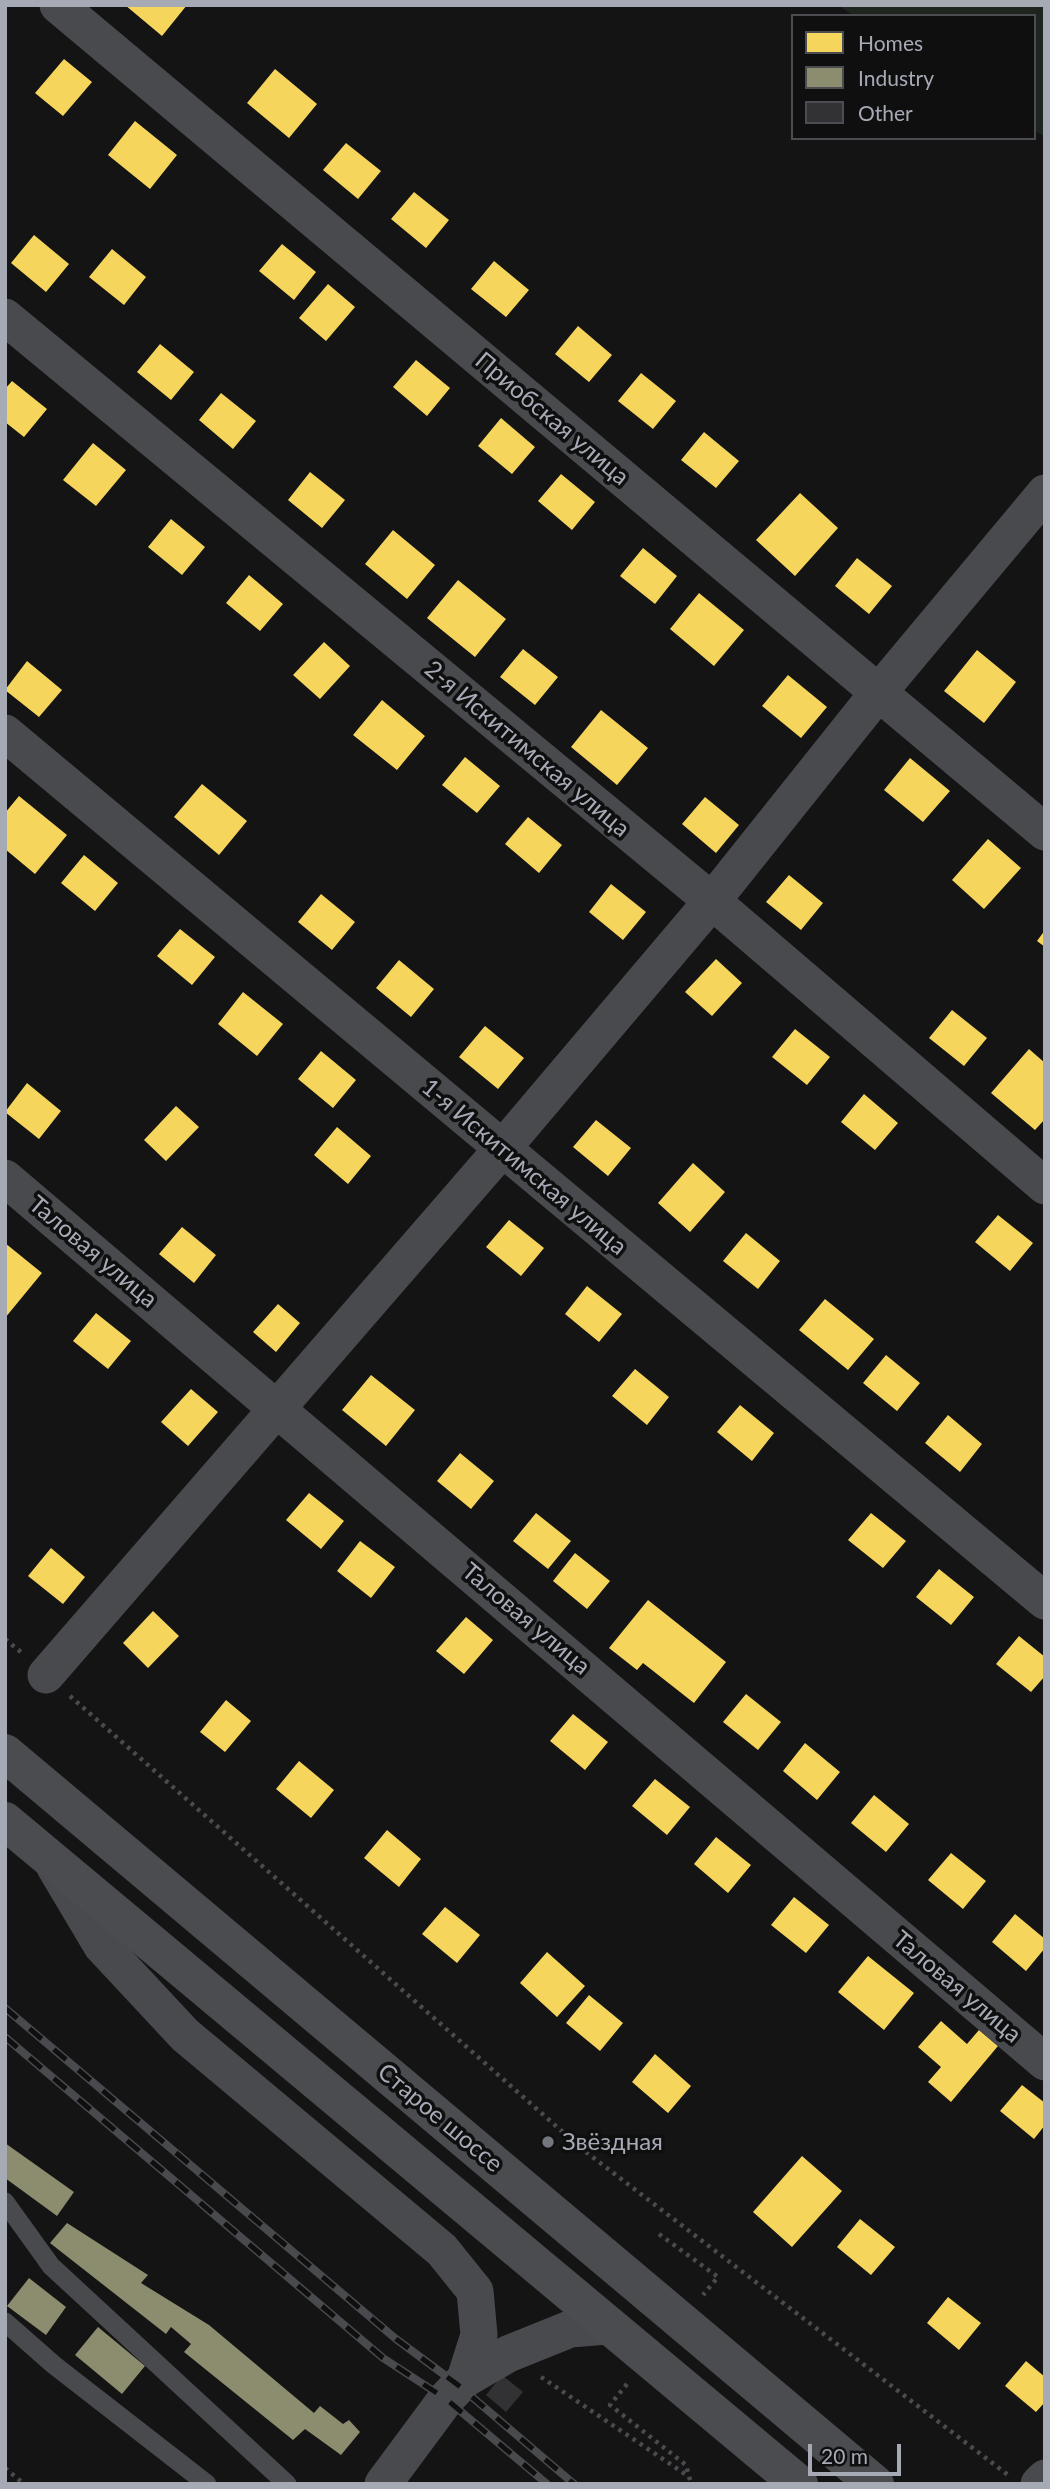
<!DOCTYPE html>
<meta charset="utf-8">
<style>
body{margin:0}
#map{position:relative;width:1050px;height:2489px;overflow:hidden;background:#141415;font-family:Lato,sans-serif}
canvas{display:block}
.frame{position:absolute;inset:0;border:7px solid #a6aab5;pointer-events:none}
.legend{position:absolute;left:791px;top:14px;width:245px;height:126px;box-sizing:border-box;background:#0f0f10;border:2px solid #4b4d52;margin:0;padding:9px 12px;list-style:none;font-size:21px;color:#a6aab5}
.legend li{display:flex;align-items:center;gap:14px;height:35px}
.legend b{width:35px;border:2px solid #4b4d52}
.scale{position:absolute;left:808px;top:2444px;width:93px;height:32px;box-sizing:border-box;border:4px solid #a6aab5;border-top:0;padding-left:9px;font-size:21px;line-height:24px;white-space:nowrap;color:#a6aab5;-webkit-text-stroke:5px #0f0f10;paint-order:stroke}
</style>
<div id="map">
<canvas width="1050" height="2489"></canvas>
<div class="frame"></div>
<ul class="legend">
<li><b style="height:19px;background:#f6d55c"></b>Homes</li>
<li><b style="height:19px;background:#8c8c6e"></b>Industry</li>
<li><b style="height:19px;background:#323234"></b>Other</li>
</ul>
<div class="scale">20 m</div>
</div>
<script>
const c = document.querySelector('canvas').getContext('2d');
c.lineJoin = 'round';
function fillPath(path, color) { c.fillStyle = color; c.fill(path, 'evenodd'); }
const poly = rows => new Path2D(rows.map(r => 'M' + r).join(''));
function trace(path, color, width, dash) { c.strokeStyle = color; c.lineWidth = width; c.lineCap = dash ? 'butt' : 'round'; c.setLineDash(dash || []); c.stroke(path); }
function label(font, color, halo, rows, align = 'center') {
  c.font = font + ' Lato,sans-serif'; c.lineWidth = 7; c.setLineDash([]); c.textBaseline = 'middle'; c.strokeStyle = halo; c.fillStyle = color; for (const [text, x, y, turn = 0] of rows) {
    c.save(); c.translate(x, y); c.rotate((+turn || 0) * Math.PI / 180); c.textAlign = isNaN(turn) ? turn : align; if (halo) c.strokeText(text, 0, 0); c.fillText(text, 0, 0); c.restore();
  }
}
const green = poly([
 [838,5,1045,5,1045,137,1034,130,1034,16,854,16]
]);
const homes = poly([
 [125,5,187,5,162,36],
 [64,59,92,82,63,116,35,93],
 [275,69,317,104,289,138,247,103],
 [135,121,177,155,150,189,108,155],
 [346,143,381,171,358,199,323,170],
 [414,192,449,220,426,248,391,219],
 [34,235,69,264,46,292,11,263],
 [282,244,316,272,294,300,259,271],
 [112,249,146,277,124,305,89,277],
 [494,261,529,290,506,317,471,289],
 [328,284,355,307,326,341,299,318],
 [578,326,612,355,589,382,555,354],
 [160,344,194,372,171,400,137,372],
 [416,360,450,388,427,416,393,387],
 [641,373,676,401,653,429,618,401],
 [12,381,47,409,24,437,5,422,5,389],
 [221,393,256,421,233,449,199,420],
 [501,418,535,447,512,474,478,446],
 [704,432,739,461,716,488,681,460],
 [93,443,126,470,96,506,63,480],
 [310,472,345,500,322,528,288,500],
 [561,474,595,502,572,530,538,501],
 [800,493,838,528,795,576,756,540],
 [171,519,205,547,182,575,148,547],
 [393,530,435,565,407,599,365,564],
 [643,548,677,576,655,604,620,576],
 [857,558,892,586,869,614,835,586],
 [249,575,283,604,260,631,226,603],
 [458,580,506,619,475,657,427,618],
 [699,593,744,630,714,666,670,629],
 [324,642,350,666,320,699,293,675],
 [523,649,558,677,535,705,500,677],
 [977,650,1016,682,984,723,944,691],
 [27,661,62,690,39,717,5,690],
 [788,675,827,707,801,738,762,706],
 [382,700,425,736,397,770,353,735],
 [601,710,648,748,617,785,571,747],
 [465,757,500,786,477,813,442,785],
 [910,758,950,791,923,822,884,790],
 [202,784,247,821,219,855,174,817],
 [19,796,67,835,35,874,5,849,5,813],
 [705,797,739,825,716,853,682,824],
 [528,817,562,845,539,873,505,844],
 [988,839,1021,868,984,909,952,880],
 [84,855,118,883,95,911,61,883],
 [789,875,823,903,801,930,766,902],
 [611,884,646,912,623,940,589,912],
 [321,894,355,922,332,950,298,922],
 [180,929,215,957,192,985,157,956],
 [1045,930,1045,947,1037,941],
 [716,959,742,983,712,1016,685,992],
 [399,960,434,989,411,1017,376,988],
 [243,992,283,1024,257,1056,218,1024],
 [952,1010,987,1038,964,1066,929,1038],
 [485,1026,524,1058,498,1089,459,1057],
 [795,1029,830,1057,807,1085,772,1057],
 [1029,1049,1045,1063,1045,1119,1035,1130,991,1093],
 [321,1051,356,1080,333,1108,298,1079],
 [27,1083,61,1111,39,1139,5,1112],
 [864,1094,898,1123,875,1150,841,1122],
 [176,1106,199,1127,166,1161,144,1140],
 [596,1120,631,1148,608,1176,573,1147],
 [337,1127,371,1156,348,1184,314,1155],
 [693,1163,725,1192,690,1232,658,1203],
 [998,1215,1033,1243,1010,1271,975,1242],
 [509,1220,544,1248,521,1276,486,1247],
 [182,1227,216,1255,194,1283,159,1254],
 [746,1233,780,1261,758,1289,723,1261],
 [5,1243,42,1273,5,1318],
 [587,1286,622,1314,599,1342,565,1314],
 [825,1299,874,1339,848,1370,799,1330],
 [278,1304,300,1323,276,1352,253,1332],
 [96,1313,131,1341,108,1369,73,1341],
 [886,1355,920,1383,897,1411,863,1383],
 [635,1369,669,1397,647,1425,612,1396],
 [371,1375,415,1410,386,1446,342,1410],
 [191,1389,218,1412,188,1446,161,1422],
 [740,1405,774,1433,752,1461,717,1432],
 [948,1415,982,1444,960,1472,925,1443],
 [460,1453,494,1481,471,1509,437,1481],
 [309,1493,344,1521,321,1549,286,1520],
 [536,1513,571,1541,548,1569,513,1541],
 [871,1513,906,1541,883,1568,848,1540],
 [360,1541,395,1567,371,1598,337,1571],
 [51,1548,85,1577,63,1604,28,1576],
 [575,1553,610,1581,587,1609,553,1581],
 [939,1569,974,1597,951,1625,916,1597],
 [648,1600,726,1662,694,1703,643,1663,637,1670,609,1648],
 [153,1611,179,1636,148,1668,123,1643],
 [466,1617,493,1640,464,1674,436,1651],
 [1019,1636,1045,1657,1045,1676,1031,1692,996,1664],
 [746,1694,781,1722,758,1750,723,1722],
 [226,1700,251,1721,225,1752,200,1732],
 [573,1714,608,1742,585,1770,550,1741],
 [805,1743,840,1772,817,1800,783,1771],
 [299,1761,334,1790,311,1818,276,1789],
 [655,1779,690,1807,667,1835,632,1806],
 [874,1795,909,1824,886,1852,851,1823],
 [387,1830,421,1859,399,1887,364,1858],
 [716,1837,751,1865,728,1893,694,1864],
 [951,1853,986,1881,963,1909,928,1880],
 [794,1897,829,1925,806,1953,771,1925],
 [445,1907,480,1935,457,1963,422,1934],
 [1015,1914,1045,1939,1045,1948,1026,1971,992,1942],
 [547,1952,585,1986,557,2017,520,1983],
 [868,1956,914,1993,884,2030,838,1992],
 [589,1995,623,2023,600,2051,566,2023],
 [941,2021,967,2044,979,2030,998,2046,951,2102,928,2082,941,2067,918,2047],
 [655,2054,691,2086,668,2113,632,2082],
 [1022,2085,1045,2103,1045,2125,1034,2139,1000,2111],
 [802,2156,842,2191,792,2247,753,2212],
 [860,2219,895,2247,871,2275,837,2247],
 [948,2297,981,2323,959,2350,927,2323],
 [1026,2361,1045,2377,1045,2402,1036,2412,1005,2386]
]);
const industry = poly([
 [5,2143,74,2192,57,2216,5,2178],
 [67,2223,148,2275,141,2283,209,2325,314,2413,320,2406,343,2424,349,2420,360,2432,341,2455,305,2429,293,2440,184,2352,191,2344,171,2327,166,2334,50,2243],
 [29,2278,66,2307,46,2335,7,2306],
 [98,2327,145,2366,122,2394,75,2355]
]);
const building = poly([
 [502,2375,523,2392,506,2412,486,2395]
]);
const path = poly([
 [5,1639,22,1653],
 [70,1696,582,2149,1008,2475],
 [659,2234,718,2277,703,2295],
 [541,2377,688,2476],
 [627,2384,610,2405,686,2465,691,2484],
 [5,2468,24,2484]
]);
const lane = poly([
 [5,2202,51,2266,287,2484],
 [5,2322,54,2365,207,2484]
]);
const street = poly([
 [58,5,1045,832],
 [5,317,712,901,1045,1186],
 [5,733,1045,1601],
 [5,1178,1045,2062],
 [46,1675,502,1149,712,901,878,693,1045,493],
 [55,1867,102,1946,185,2035,442,2250,475,2291,479,2335,465,2379],
 [383,2484,446,2399,465,2379,508,2354,570,2329,608,2326],
 [1039,2484,1045,2478]
]);
const highway = poly([
 [5,1753,875,2484],
 [5,1821,799,2484]
]);
const rail = poly([
 [5,2008,396,2339,458,2385,574,2484],
 [5,2037,383,2358,446,2399,547,2484]
]);
const markers = [
 [548,2142,7,"#73767d"]
];
const streetNames = [
 ["Приобская улица",552,419,40],
 ["2-я Искитимская улица",527,749,40],
 ["1-я Искитимская улица",524,1167,40],
 ["Таловая улица",93,1252,40],
 ["Таловая улица",526,1619,40],
 ["Таловая улица",957,1987,40],
 ["Старое шоссе",440,2118,40]
];
const poiNames = [
 ["Звёздная",562,2142]
];
fillPath(green, '#1e251f');
fillPath(homes, '#f6d55c');
fillPath(industry, '#8c8c6e');
fillPath(building, '#323234');
trace(path, '#4a4b4f', 4.5, [3.5, 5]);
trace(lane, '#494a4d', 19);
trace(street, '#494a4d', 37);
trace(highway, '#4b4c4f', 38);
trace(rail, '#494a4d', 8);
trace(rail, '#0f0f10', 5, [16]);
for (const [x, y, r, color] of markers) { const dot = new Path2D(); dot.arc(x, y, r, 0, 2 * Math.PI); c.fillStyle = color; c.fill(dot); trace(dot, '#0f0f10', 2.5); }
label('24px', '#a6aab5', '#0f0f10', streetNames);
label('24px', '#a6aab5', '#0f0f10', poiNames, 'left');
</script>
